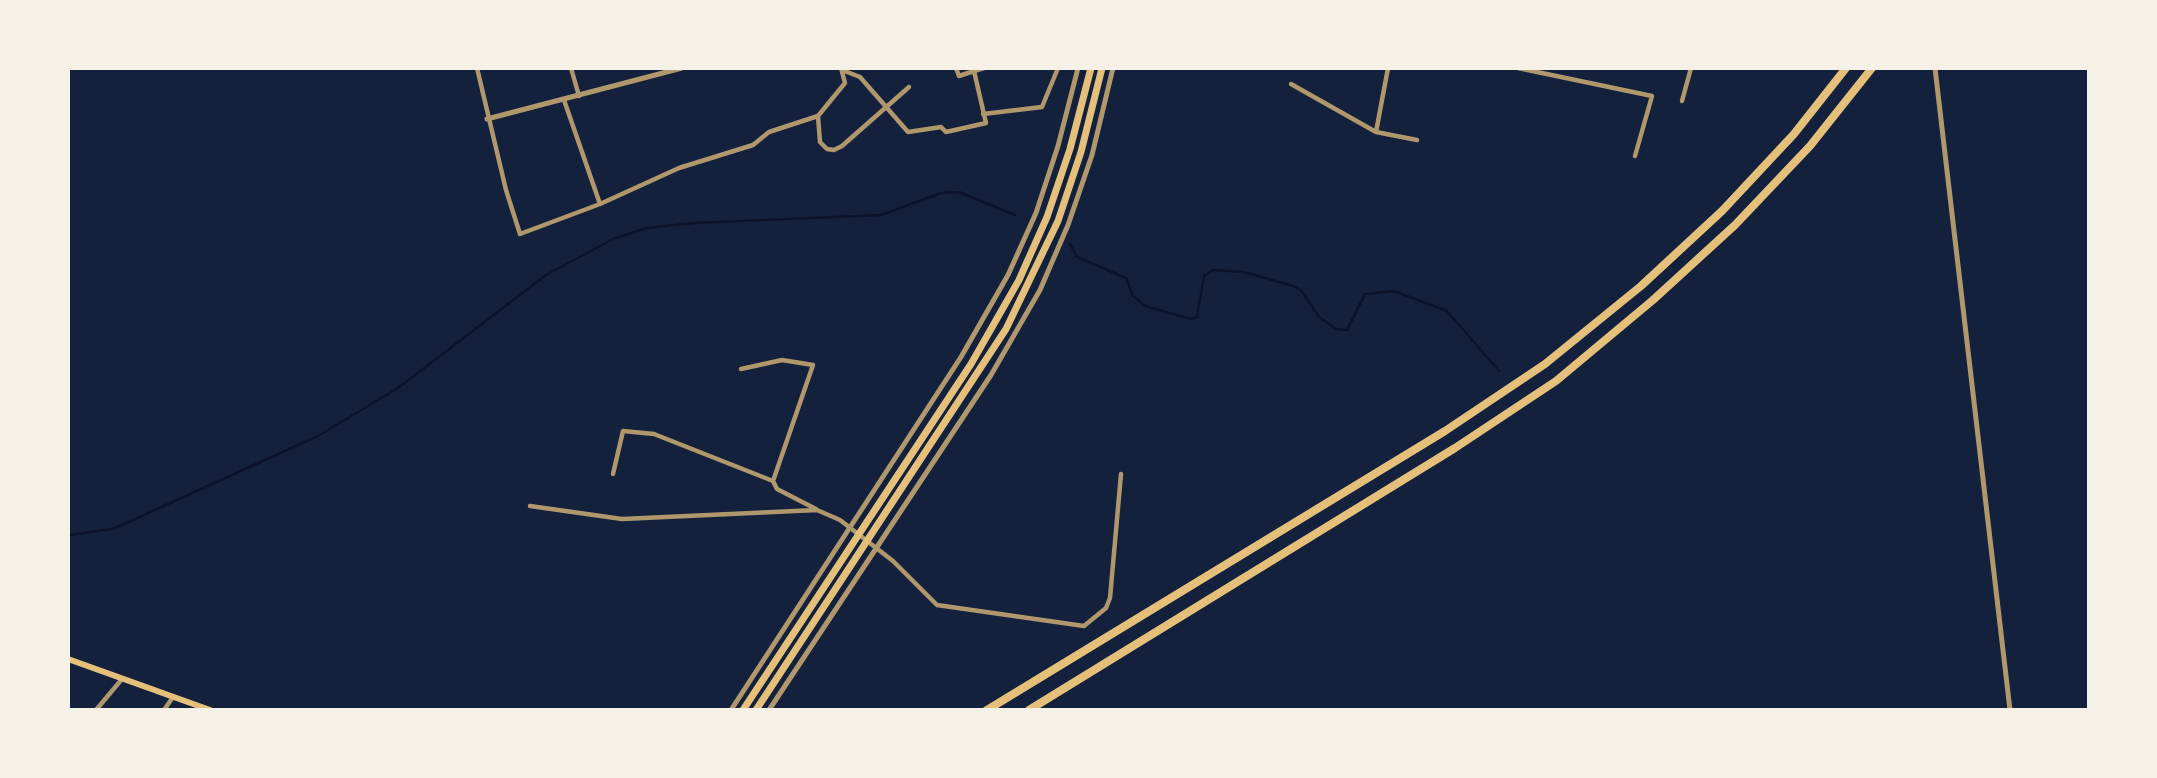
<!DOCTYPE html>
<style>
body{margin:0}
#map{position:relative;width:2157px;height:778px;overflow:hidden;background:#14213d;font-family:Georgia,serif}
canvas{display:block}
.frame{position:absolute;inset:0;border:70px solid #f6f1e7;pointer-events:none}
</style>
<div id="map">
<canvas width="2157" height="778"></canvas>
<div class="frame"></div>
</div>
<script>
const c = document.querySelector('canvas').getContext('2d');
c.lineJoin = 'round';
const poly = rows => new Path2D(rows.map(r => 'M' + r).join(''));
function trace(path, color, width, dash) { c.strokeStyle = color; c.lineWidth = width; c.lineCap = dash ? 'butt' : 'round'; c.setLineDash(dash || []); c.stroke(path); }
const stream = poly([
 [1070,244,1077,257,1126,278,1133,296,1145,306,1191,319,1197,317,1204,276,1213,270,1244,272,1293,286,1301,290,1319,317,1336,329,1347,330,1365,294,1394,291,1447,311,1499,371],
 [68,535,113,529,318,436,398,388,546,275,613,239,647,228,694,223,881,215,941,193,959,192,1015,215]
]);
const minor = poly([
 [477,68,506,190,520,234,600,204],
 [571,68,579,96],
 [956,68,959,76,974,71],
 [1388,68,1376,132,1417,140],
 [1518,68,1652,96,1635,156],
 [842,70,860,77,908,132,941,127,946,132,986,123,974,71,984,68],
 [1291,84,1376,132],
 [564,100,600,204,679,168,753,145,769,132,818,116,845,83,841,68],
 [1682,101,1691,68],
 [983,114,1042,107,1058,68],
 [818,116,820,142,827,149,834,150,842,146,909,87],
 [741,369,782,360,813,365,773,481,777,489,816,509],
 [613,474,623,431,654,434,773,481],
 [530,506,622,519,817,510,840,520,893,561,937,605,1084,626,1106,608,1110,598,1121,474],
 [96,710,122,679],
 [164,710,173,697]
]);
const tertiary = poly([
 [1935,68,2010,710],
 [487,119,682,68],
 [731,710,961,357,1008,275,1036,213,1058,146,1078,68],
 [769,710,991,375,1040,290,1068,225,1092,155,1113,68]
]);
const secondary = poly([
 [68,659,210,710]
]);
const primary = poly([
 [743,710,971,364,1019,280,1047,217,1070,149,1091,68],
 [756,710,1006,329,1058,221,1081,152,1102,68]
]);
const motorway = poly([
 [987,710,1445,431,1545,364,1641,286,1722,211,1794,134,1846,68],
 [1029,710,1455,448,1556,381,1653,300,1735,225,1810,146,1872,68]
]);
trace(stream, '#0b132b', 2.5);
trace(minor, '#b1986c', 4.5);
trace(tertiary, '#b1986c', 5);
trace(secondary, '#e5c07b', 6);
trace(primary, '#e5c07b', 7);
trace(motorway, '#e5c07b', 8);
</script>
